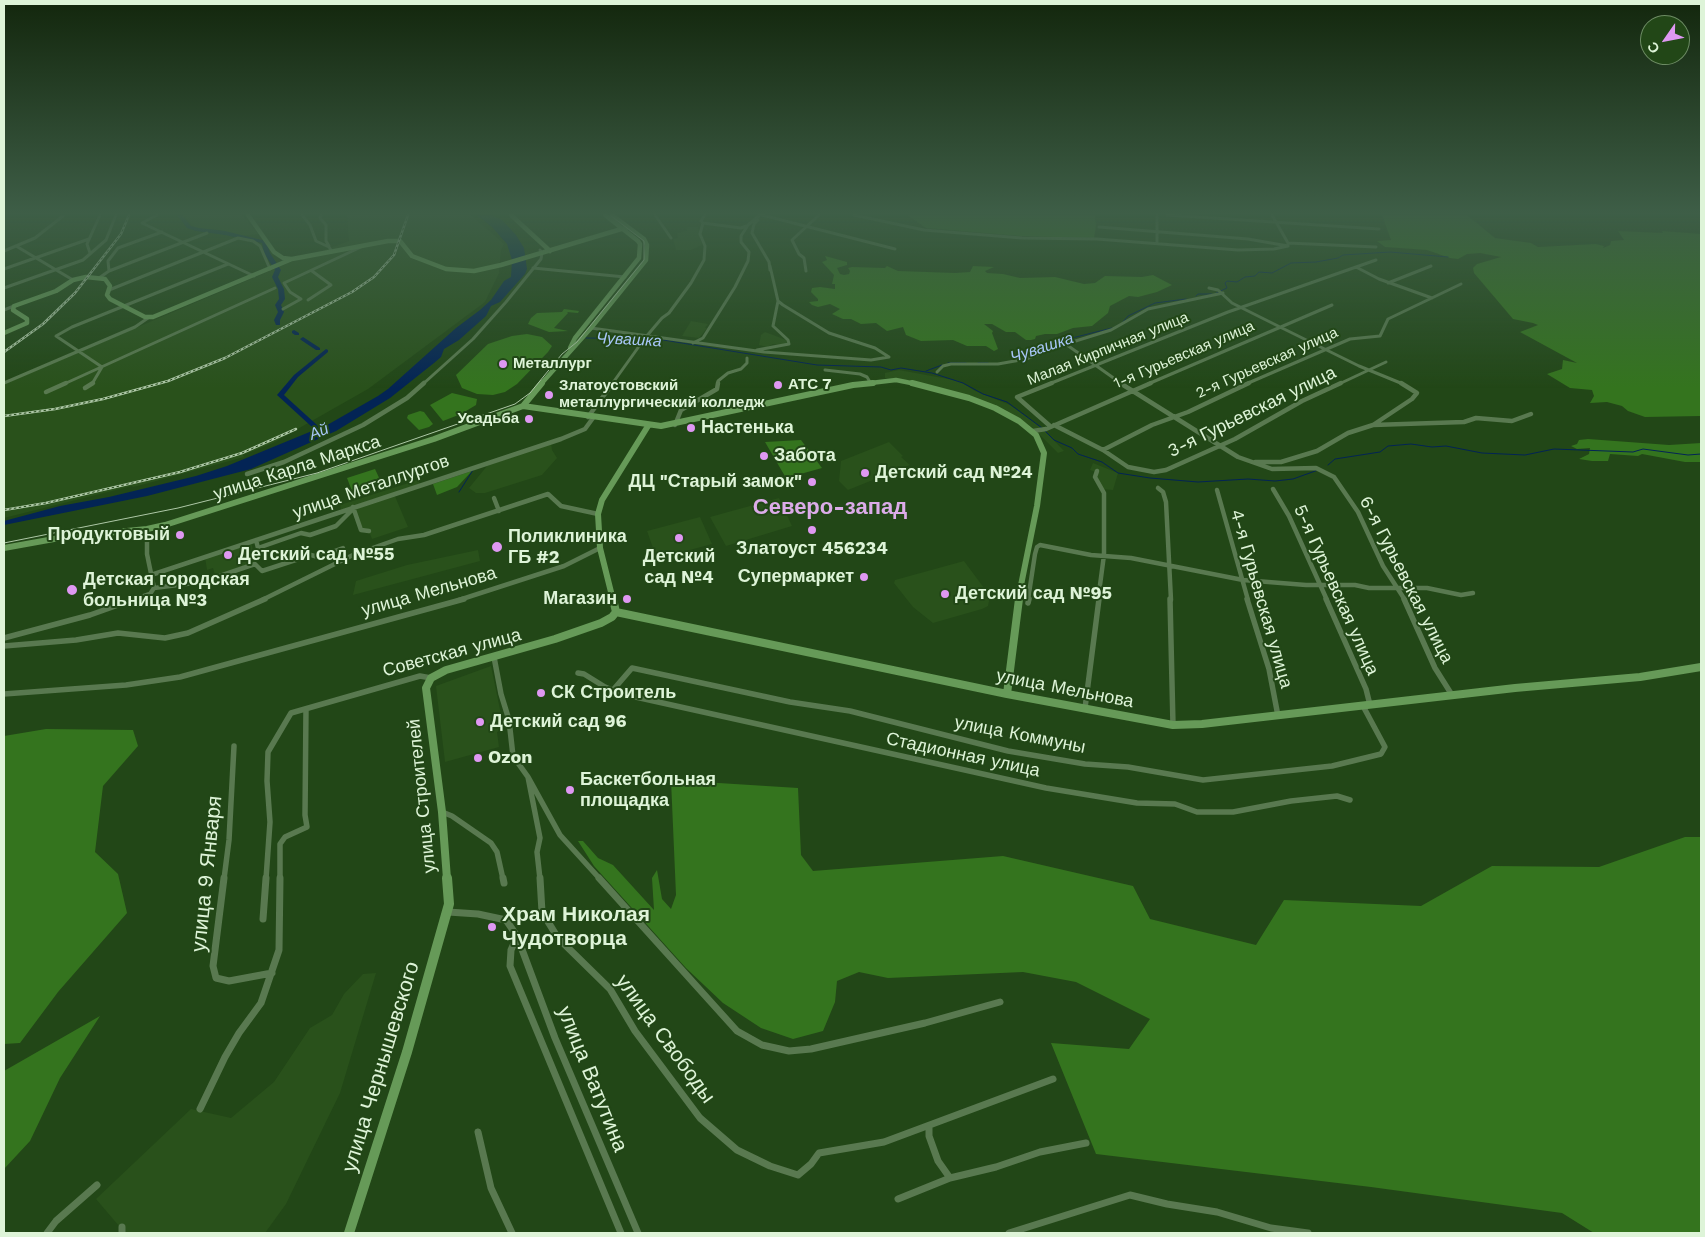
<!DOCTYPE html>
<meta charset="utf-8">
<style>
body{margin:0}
#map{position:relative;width:1705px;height:1237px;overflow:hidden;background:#224717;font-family:"Work Sans",sans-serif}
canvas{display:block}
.frame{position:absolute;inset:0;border:5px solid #def4d8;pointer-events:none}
.north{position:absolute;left:1640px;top:15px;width:50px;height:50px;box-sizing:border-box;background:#224717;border:1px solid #6d8c64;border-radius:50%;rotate:237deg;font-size:14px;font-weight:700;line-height:20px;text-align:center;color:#def4d8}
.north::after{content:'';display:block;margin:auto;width:18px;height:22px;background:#df98f2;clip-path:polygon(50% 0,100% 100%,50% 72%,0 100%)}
</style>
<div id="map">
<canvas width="1705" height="1237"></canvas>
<div class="frame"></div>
<div class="north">С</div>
</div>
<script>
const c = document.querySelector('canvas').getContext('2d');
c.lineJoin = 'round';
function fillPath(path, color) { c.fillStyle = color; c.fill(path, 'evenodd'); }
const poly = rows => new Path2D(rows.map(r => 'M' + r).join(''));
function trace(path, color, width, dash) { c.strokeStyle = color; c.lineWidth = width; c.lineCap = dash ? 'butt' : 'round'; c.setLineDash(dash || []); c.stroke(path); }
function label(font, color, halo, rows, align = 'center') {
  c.font = font + ' "Work Sans",sans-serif'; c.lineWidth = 4; c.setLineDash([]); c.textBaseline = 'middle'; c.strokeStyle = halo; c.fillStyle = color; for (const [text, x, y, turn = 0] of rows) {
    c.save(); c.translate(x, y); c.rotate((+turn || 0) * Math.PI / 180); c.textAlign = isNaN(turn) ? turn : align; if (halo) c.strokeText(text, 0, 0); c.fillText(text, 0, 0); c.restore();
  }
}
const built = poly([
 [182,215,242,215,259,234,243,236,218,230,196,229],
 [347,215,471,215,504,244,501,250,499,273,485,302,368,389,273,443,243,455,244,457,145,484,133,487,132,486,4,518,4,384,286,264,349,241],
 [688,227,698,227,702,245,691,250,676,250,673,239,678,238,677,233,686,231],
 [691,321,708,324,705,328,707,328,699,338,682,336],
 [765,332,789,341,783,346,773,344,767,347,759,345,761,335],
 [899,370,959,381,975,391,1010,405,1039,425,1064,451,1058,453,1033,428,1006,410,913,381,885,378,885,373],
 [889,442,903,456,901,457,910,465,848,490,839,481,841,461],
 [551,443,552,450,557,458,542,475,485,493,476,493,469,488,487,466],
 [1093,463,1118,473,1113,490,1102,489,1096,472,1090,470],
 [418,480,420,484,341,510,340,505],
 [394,494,408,527,372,539,370,534,364,532,354,508],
 [779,498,792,526,726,546,710,517],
 [700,517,712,544,686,551,675,557,658,562,647,531],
 [251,542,256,562,215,575,213,568,207,570,205,557],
 [478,550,480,561,353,595,356,581,407,565],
 [964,561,990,596,988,606,982,609,933,623,913,607,894,583,895,580],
 [491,666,504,729,497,732,499,747,445,762,436,686],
 [376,973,340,1093,286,1204,265,1233,125,1233,96,1199,191,1109,231,1118,274,1082,310,1028,332,1015,344,994,363,974]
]);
const green = poly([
 [907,215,1095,215,1096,226,1094,238,1020,236,926,228],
 [1382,215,1467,215,1495,238,1531,243,1538,247,1596,244,1604,246,1603,248,1610,245,1611,241,1624,240,1618,231,1663,233,1662,231,1701,234,1701,416,1645,417,1628,411,1622,406,1607,402,1590,403,1594,396,1592,390,1570,388,1547,374,1562,369,1563,360,1577,363,1520,332,1538,325,1533,323,1513,319,1474,273,1473,268,1477,264,1501,257,1480,253,1467,254,1458,259,1450,258,1427,250,1385,247,1377,241,1391,240],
 [825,256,847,262,847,265,837,268,840,274,844,275,849,274,850,271,848,268,852,267,885,268,887,266,898,271,955,273,970,272,973,266,994,267,985,271,987,273,1003,274,1020,278,1055,277,1084,284,1095,283,1105,276,1142,277,1153,275,1172,285,1157,292,1138,297,1129,296,1110,306,1108,313,1092,326,1073,328,1057,334,1045,334,1036,336,1035,339,1031,340,1026,340,1015,332,1006,332,992,324,984,324,993,331,992,333,998,349,994,351,986,346,967,346,953,340,921,341,906,335,903,327,887,331,876,323,861,324,851,319,843,319,832,314,840,309,830,304,818,307,812,305,809,302,818,301,818,299,811,292,812,288,820,287,835,289,835,284,832,284,834,275,822,262,827,260],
 [564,309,579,311,578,313,567,312,568,313,554,328,568,331,549,332,528,324,531,318,537,313,562,312],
 [527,334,542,337,552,346,548,352,517,384,505,392,493,395,477,394,462,388,456,375,488,344,512,336],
 [452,393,477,399,476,405,461,414,443,421,430,405],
 [420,411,424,412,433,424,429,427,419,430,407,418,408,415],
 [1588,439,1669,445,1701,443,1701,462,1685,462,1642,454,1638,456,1610,454,1608,461,1592,461,1579,459,1589,454,1590,448,1577,449,1571,446,1577,444,1579,440],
 [801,440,822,468,786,478,765,442],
 [375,469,381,482,352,491,347,478],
 [472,471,457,487,437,495,433,484],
 [46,729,133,730,138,746,103,786,95,852,118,874,127,913,58,992,20,1043,4,1044,4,736],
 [671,780,798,788,801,855,813,871,1003,856,1133,886,1150,919,1256,945,1284,900,1421,906,1492,866,1599,867,1685,837,1701,837,1701,1233,1594,1233,1562,1213,1371,1187,1096,1154,1051,1043,1129,1049,1150,1019,1076,982,1023,972,888,978,859,972,837,981,835,1002,823,1031,793,1039,761,1028,723,1003,686,968,594,866,578,841,583,841,598,858,613,865,654,910,652,878,657,870,662,899,671,909,676,895],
 [100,1016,60,1078,30,1141,4,1169,4,1071]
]);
const water = poly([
 [477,215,491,215,502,220,516,235,524,248,527,269,525,274,500,302,491,306,486,316,459,340,444,349,441,357,434,363,390,398,336,431,251,469,147,496,4,525,4,521,60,506,109,497,196,476,227,466,329,424,378,396,388,389,456,328,480,310,491,300,504,281,511,277,512,260,507,244,492,227]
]);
const stream = poly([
 [1216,293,1227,288,1225,283,1227,281,1237,282,1245,277,1255,276,1259,272,1272,273,1291,263,1316,262,1338,258,1343,255,1390,252,1448,257],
 [1196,296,1198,294,1212,294],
 [1122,323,1128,316,1155,303,1186,299],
 [586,338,657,339,817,365,881,367,891,370,901,368,932,373,963,383,983,394,1007,402,1042,428],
 [1043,350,1064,340,1112,328],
 [948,363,966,363],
 [978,363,988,363],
 [926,371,942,365],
 [1045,431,1054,440,1072,448,1078,454,1102,462,1118,473,1150,478,1198,482,1248,479,1275,481,1293,479,1318,470],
 [1328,465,1335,459,1380,452,1388,446,1411,444,1432,447,1446,446,1482,453,1525,455,1554,449,1633,452,1643,449,1688,455,1701,454],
 [459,492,473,470]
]);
const river = poly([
 [177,215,182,215,191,226,199,228,225,231,266,241,270,253,281,270,278,277,284,289,285,299,281,305,284,312,280,320,280,325,276,325,274,320,278,312,275,305,279,299,278,289,272,277,275,270,264,253,262,243,225,235,196,231,187,228,177,215],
 [294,330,299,333,299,335,295,335,292,333,292,331,294,330],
 [303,337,320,348,320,350,316,350,301,340,300,339,303,337],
 [326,349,328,350,328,352,298,377,284,395,317,425,320,433,316,435,312,433,312,427,277,395,294,375,326,349]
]);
const streetFar3 = poly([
 [157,215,142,223,254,276],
 [302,215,310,225,316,241,329,247,332,252],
 [321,215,320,218,326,225,326,241,329,246],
 [655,215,671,238],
 [762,215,895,249],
 [854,215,924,230,1022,238,1097,239,1238,250,1274,249,1288,246],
 [1157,215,1157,243],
 [1167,215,1379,229],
 [1272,215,1288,243],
 [758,220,754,224,752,233,769,262,770,270],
 [703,223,741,228,746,226],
 [1099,227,1248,239,1288,246,1288,243,1376,247],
 [16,246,73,280],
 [4,251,35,238,63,216],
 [90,253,87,244,100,215],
 [770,266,778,301,783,305,829,333,875,348,889,357],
 [1356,267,1379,279,1432,298],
 [533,268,625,277],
 [4,269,89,239],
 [109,271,108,261,118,248,162,232],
 [806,271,804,258,799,254,792,240,819,215],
 [99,278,109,271,207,233],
 [1388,283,1431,266],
 [4,288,83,260,106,240,116,215],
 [1209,288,1218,290,1232,303,1280,327,1359,366,1403,384],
 [109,290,238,238,253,241,260,246,270,269],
 [308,300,331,285,312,271],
 [283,309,301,299,290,292,284,283,361,247],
 [4,310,14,306],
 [591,328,764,352,871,360,889,357],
 [693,343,703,338,735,287,748,261,749,252,741,242,741,236,748,225,760,215],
 [1067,345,1122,384],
 [757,350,789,344,788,340,773,326,778,301],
 [825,370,860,374,867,377,870,382],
 [937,372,943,366,951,364,998,364,1026,359,1053,348,1111,330,1148,309,1223,293],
 [4,383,135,327,148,318],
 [64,384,275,288],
 [92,384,102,367,56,336,72,327,228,264],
 [423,384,473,339,506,302,541,259,542,253,540,250],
 [612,384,645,338,662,318,669,313,691,283,704,260,705,246,700,234,703,223,701,221,705,215],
 [718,384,718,381,728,373,741,369,747,363,747,358],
 [1049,384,1228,312,1376,260],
 [1148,384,1332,305],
 [1246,384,1350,339,1380,336,1388,319,1461,284],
 [1339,384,1386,362]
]);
const streetFar2 = poly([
 [1120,383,1238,457,1272,469,1316,468,1334,477,1358,512,1383,566,1405,600],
 [85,388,93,383],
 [46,392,66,383],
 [588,417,613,383],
 [675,425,681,410,717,389,718,383],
 [1054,425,1103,450,1128,467,1154,472,1166,470,1235,439,1302,401,1341,383],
 [1373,425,1464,422,1476,418,1512,421,1531,414],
 [1050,426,1017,397,1052,383],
 [1033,431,1046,429,1151,383],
 [1103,450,1152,425,1188,412,1249,383],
 [1255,462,1281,462,1317,451,1348,433,1373,425,1412,399,1417,393,1401,383],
 [1097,471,1095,477,1104,493,1104,555,1098,600],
 [247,474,284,462,363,425,407,398,424,383],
 [1158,488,1163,492,1166,502,1171,600],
 [1273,489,1289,516,1327,600],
 [1217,490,1248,600],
 [494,498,499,511],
 [353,507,361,530,369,531],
 [147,529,147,554,154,588],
 [256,540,258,548,301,533,310,535,336,526,353,509],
 [151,575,561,439,585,429,593,418],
 [132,600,150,594,154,588,202,582,255,564,262,571,311,555,318,557,343,548],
 [262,600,353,555,398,539,424,535,548,494,561,506,598,514],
 [459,600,564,566,600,548],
 [1028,600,1035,554,1037,547,1040,545,1091,555,1131,558,1243,580,1306,585,1355,585,1369,588,1427,588,1461,595,1473,593]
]);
const streetFar1 = poly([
 [1170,599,1173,725],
 [1247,599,1269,669,1278,716],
 [1326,599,1366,689,1370,705],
 [1404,599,1435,668,1452,695],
 [1028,603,1029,599],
 [4,638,90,615,135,599],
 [4,646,76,640,118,633,165,638,188,633,265,599],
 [494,657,501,694,509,720,513,756,528,777,560,835,600,879],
 [578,673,584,674,605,687,622,694,1046,788,1137,803,1175,804,1197,812,1233,812,1291,801,1337,796,1350,800],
 [613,690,632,668,790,702,850,711,1008,751,1085,764,1128,767,1203,780,1332,766,1381,754,1385,747,1363,706],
 [4,694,126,685,180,677,464,599],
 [1085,708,1099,599],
 [528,777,540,838,537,852,540,879],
 [442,812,452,816,491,843,497,852,503,879],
 [224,879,229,840,234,746],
 [266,879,270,822,267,781,268,752,291,713,420,676,431,678],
 [280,879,280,844,285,837,307,827,305,815,306,709]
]);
const street = poly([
 [224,878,213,966,216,978,229,981,272,973],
 [503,878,504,883],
 [540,878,542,912,558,938,610,989,635,1031,700,1118,737,1150,770,1166,798,1175,811,1164,819,1153,884,1142,1053,1079],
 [599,878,737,1031,762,1045,789,1051,811,1049,925,1023,1000,1002],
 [448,912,478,914,506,920,517,936,555,1038,638,1233],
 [263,919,266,878],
 [517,937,511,950,510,966,621,1233],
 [200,1109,225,1057,239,1033,261,1003,279,950,280,878],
 [929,1126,929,1136,938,1161,950,1178],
 [478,1132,491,1188,512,1233],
 [898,1199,950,1178,996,1167,1040,1152,1086,1143],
 [122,1227,122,1233],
 [47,1233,56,1221,97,1185],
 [1009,1233,1130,1195,1167,1204,1217,1212,1271,1228,1308,1233]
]);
const secondaryFar3 = poly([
 [248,215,274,252,283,258,291,259],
 [511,215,550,251],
 [4,333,27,323,27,319,13,310,14,306,56,291,73,280,86,277,105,279,110,286,107,295,110,299,145,317,153,317,292,259,388,241,400,241,412,256,446,269,474,271,501,265,628,227],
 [570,348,575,338,639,258,640,244,638,241,605,215],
 [541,384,591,328,646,260,647,245,644,239,612,215],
 [862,384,896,380,916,384]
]);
const secondaryFar2 = poly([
 [912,383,969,398,995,408,1019,421,1036,435,1044,453,1037,506,1018,600],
 [523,406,661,426,853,385,873,383],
 [4,548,65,537,147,529,165,525,434,439,523,406,542,383],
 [613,600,600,548,598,514,602,500,648,426]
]);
const secondaryFar1 = poly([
 [613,599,616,612],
 [616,612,1007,694,1173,725,1202,724,1515,688,1640,677,1701,667],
 [1007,694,1019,599],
 [447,879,442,812,426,688,431,678,446,670,555,639,601,623,612,617,616,612]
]);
const secondary = poly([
 [349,1233,407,1052,449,904,447,878]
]);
const tram = poly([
 [4,543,178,508,317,473,515,404,530,393,562,354,577,342,644,260,644,241,610,215]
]);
const rail = poly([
 [4,352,43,324,75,293,121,234,129,215],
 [4,416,55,409,103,399,168,381,225,358,352,292,374,277,394,255,408,215],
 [4,510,46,503,180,472,242,453,296,429]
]);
const markers = [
 [503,364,5,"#df98f2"],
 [778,385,5,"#df98f2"],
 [549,395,5,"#df98f2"],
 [529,419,5,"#df98f2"],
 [691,428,5,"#df98f2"],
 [764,456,5,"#df98f2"],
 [865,473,5,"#df98f2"],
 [812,482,5,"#df98f2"],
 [812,530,5,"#df98f2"],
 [180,535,5,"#df98f2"],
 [679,538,5,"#df98f2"],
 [497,547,6,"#df98f2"],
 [228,555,5,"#df98f2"],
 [864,577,5,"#df98f2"],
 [72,590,6,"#df98f2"],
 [945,594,5,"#df98f2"],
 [627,599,5,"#df98f2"],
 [541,693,5,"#df98f2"],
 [480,722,5,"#df98f2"],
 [478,758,5,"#df98f2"],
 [570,790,5,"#df98f2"],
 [492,927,5,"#df98f2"]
];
const farStreetnames = [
 ["Малая Кирпичная улица",1108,349,-22],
 ["1-я Гурьевская улица",1184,355,-23],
 ["2-я Гурьевская улица",1267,363,-24]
];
const farPoinames = [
 ["Металлург",513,364],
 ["АТС 7",788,385],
 ["Златоустовский",559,386],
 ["металлургический колледж",559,403],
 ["Усадьба",519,419,"right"]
];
const farWaternames = [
 ["Чувашка",629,340,3],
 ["Чувашка",1042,348,-18],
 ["Ай",319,432,-22]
];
const streetNames = [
 ["3-я Гурьевская улица",1252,412,-26],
 ["улица Карла Маркса",297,468,-18],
 ["улица Металлургов",371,487,-19],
 ["6-я Гурьевская улица",1406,580,63],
 ["5-я Гурьевская улица",1336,590,66],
 ["улица Мельнова",429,592,-16],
 ["4-я Гурьевская улица",1261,599,74],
 ["Советская улица",452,653,-15],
 ["улица Мельнова",1065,689,11],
 ["улица Коммуны",1020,735,11],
 ["Стадионная улица",963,755,12],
 ["улица Строителей",422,796,-96]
];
const poiNames = [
 ["Настенька",701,428],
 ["Забота",774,456],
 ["Детский сад №24",875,473],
 ["ДЦ \"Старый замок\"",802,482,"right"],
 ["Продуктовый",170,535,"right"],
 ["Поликлиника",508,537],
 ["ГБ #2",508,558],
 ["Златоуст 456234",812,549,"center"],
 ["Детский сад №55",238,555],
 ["Детский",679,557,"center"],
 ["сад №4",679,578,"center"],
 ["Супермаркет",854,577,"right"],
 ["Детская городская",83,580],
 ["больница №3",83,601],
 ["Детский сад №95",955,594],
 ["Магазин",617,599,"right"],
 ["СК Строитель",551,693],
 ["Детский сад 96",490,722],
 ["Ozon",488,758],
 ["Баскетбольная",580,780],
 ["площадка",580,801]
];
const nearStreetnames = [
 ["улица 9 Января",207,874,-84],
 ["улица Свободы",665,1039,54],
 ["улица Чернышевского",381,1067,-73],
 ["улица Ватутина",592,1079,68]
];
const nearPoinames = [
 ["Храм Николая",502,915],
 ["Чудотворца",502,939]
];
const districtNames = [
 ["Северо-запад",830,508]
];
fillPath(built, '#29511b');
fillPath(green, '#34741e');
fillPath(water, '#032455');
trace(stream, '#032455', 1);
fillPath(river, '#032455');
trace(streetFar3, '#597950', 3);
trace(streetFar2, '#597950', 4.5);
trace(streetFar1, '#597950', 5.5);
trace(street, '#597950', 7);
trace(secondaryFar3, '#669a58', 4.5);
trace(secondaryFar2, '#669a58', 6);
trace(secondaryFar1, '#669a58', 8);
trace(secondary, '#669a58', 10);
trace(tram, '#aec8a7', 1);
trace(rail, '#aec8a7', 2.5);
trace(rail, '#224717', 1, [2.5]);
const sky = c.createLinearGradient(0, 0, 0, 388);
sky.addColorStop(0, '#13270d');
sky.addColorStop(0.55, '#3e5e47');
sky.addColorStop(1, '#3e5e4700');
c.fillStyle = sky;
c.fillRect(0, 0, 1705, 388);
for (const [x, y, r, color] of markers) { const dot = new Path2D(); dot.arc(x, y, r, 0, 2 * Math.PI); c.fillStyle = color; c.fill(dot); trace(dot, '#224717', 2); }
label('15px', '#def4d8', '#224717', farStreetnames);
label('bold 15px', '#def4d8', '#224717', farPoinames, 'left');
label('italic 16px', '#a8c7f8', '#224717', farWaternames);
label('18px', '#def4d8', '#224717', streetNames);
label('bold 18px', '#def4d8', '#224717', poiNames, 'left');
label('21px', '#def4d8', '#224717', nearStreetnames);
label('bold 21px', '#def4d8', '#224717', nearPoinames, 'left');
label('bold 22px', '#dcace9', '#224717', districtNames);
</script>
